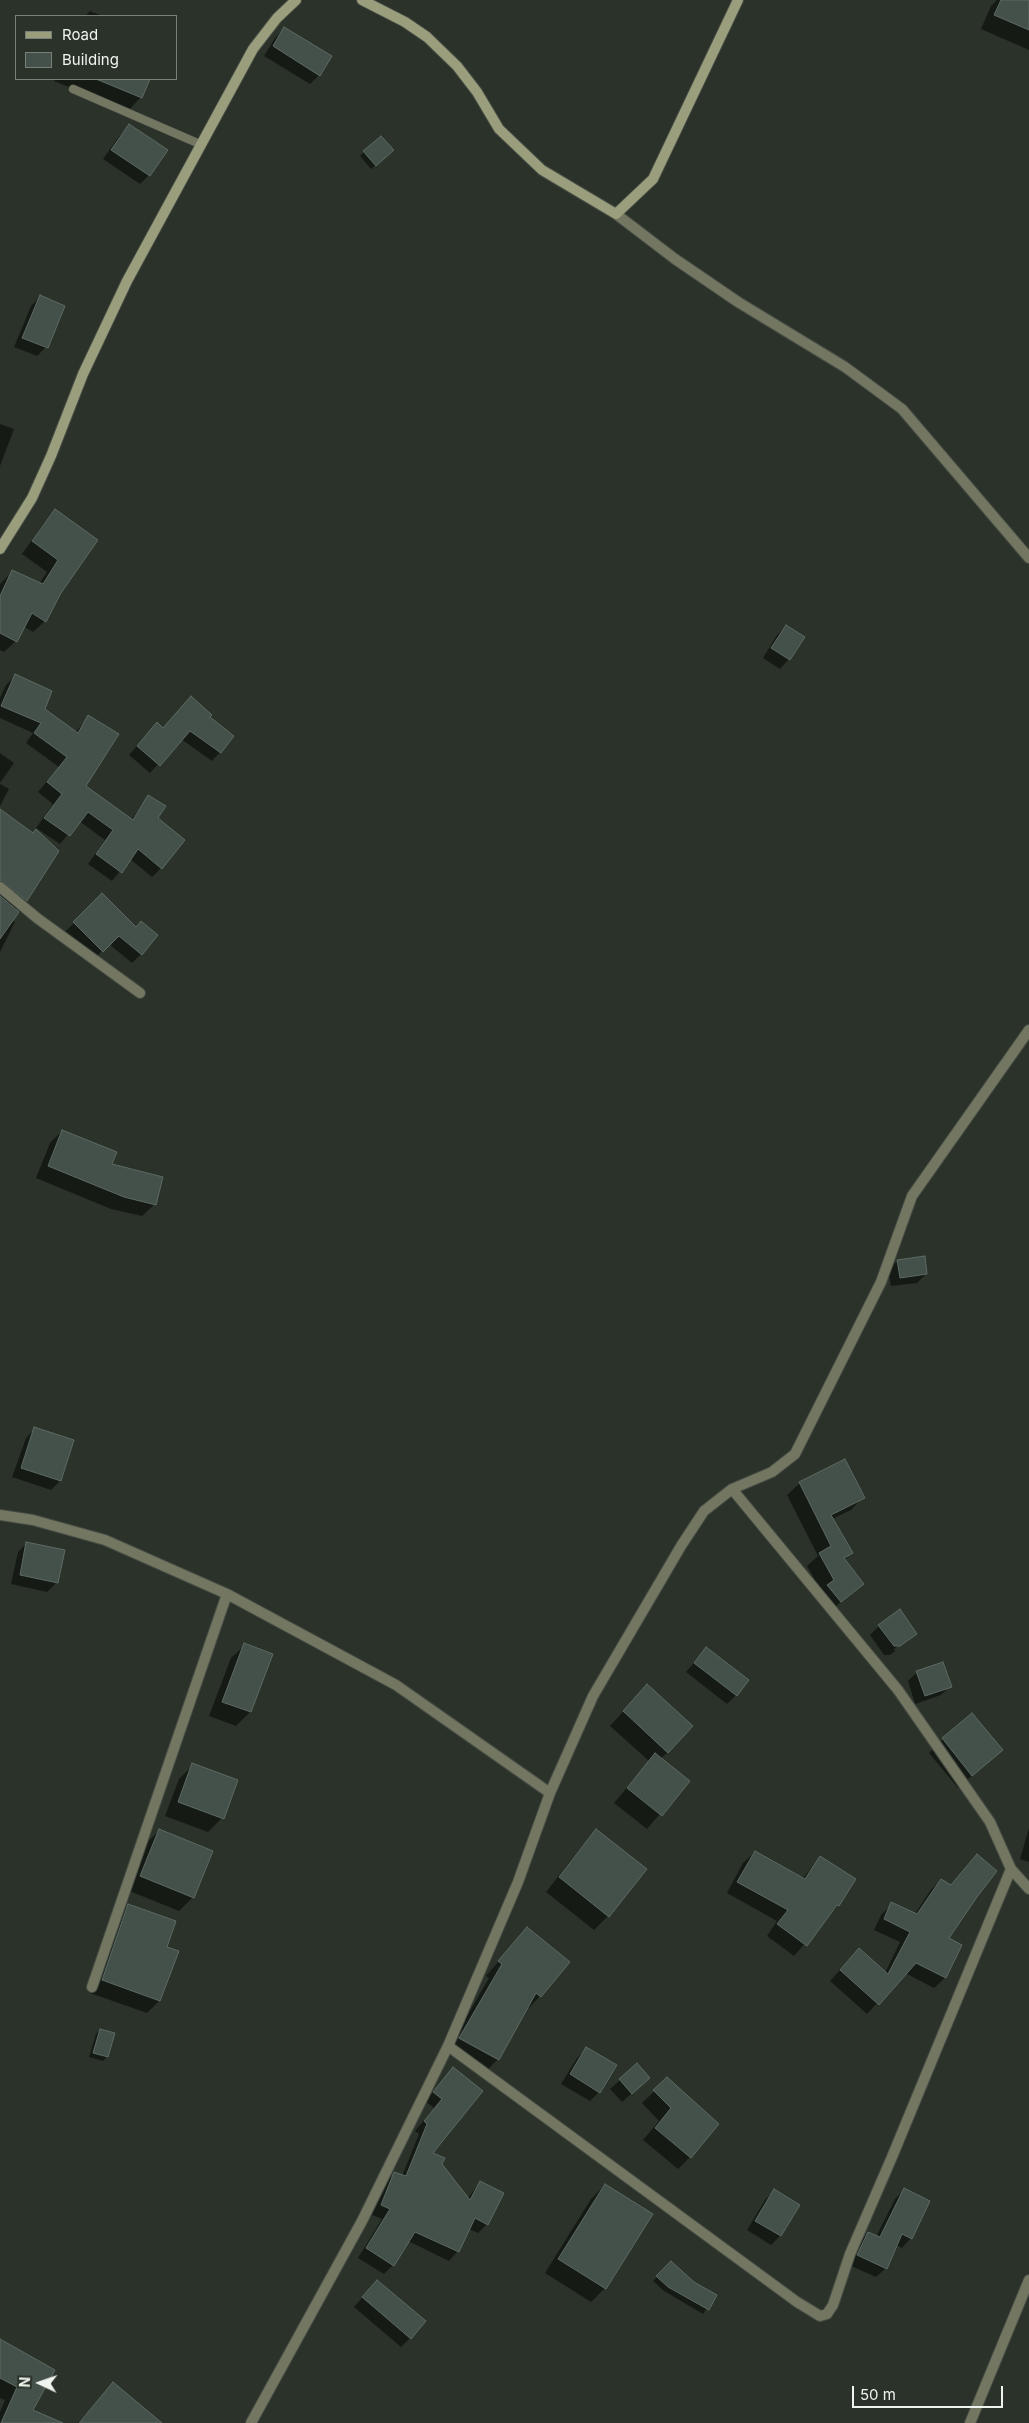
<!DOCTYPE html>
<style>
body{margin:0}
#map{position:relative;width:1029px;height:2423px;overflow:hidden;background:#2a3229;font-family:Inter,sans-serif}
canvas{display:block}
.legend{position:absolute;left:15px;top:15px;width:162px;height:65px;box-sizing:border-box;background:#2a3229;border:1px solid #798078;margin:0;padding:6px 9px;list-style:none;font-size:15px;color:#eff4ee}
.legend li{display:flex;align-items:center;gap:10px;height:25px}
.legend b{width:25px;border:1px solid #798078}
.north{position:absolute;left:15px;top:2358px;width:50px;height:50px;-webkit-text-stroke:4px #2a3229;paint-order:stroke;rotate:273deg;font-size:14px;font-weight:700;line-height:20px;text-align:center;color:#eff4ee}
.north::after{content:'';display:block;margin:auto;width:18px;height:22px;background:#eff4ee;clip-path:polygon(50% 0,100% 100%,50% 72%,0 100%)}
.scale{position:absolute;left:852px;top:2386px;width:151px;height:22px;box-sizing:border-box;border:2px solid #eff4ee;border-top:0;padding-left:6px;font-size:15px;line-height:18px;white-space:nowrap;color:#eff4ee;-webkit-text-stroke:4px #2a3229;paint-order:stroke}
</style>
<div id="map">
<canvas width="1029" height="2423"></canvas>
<ul class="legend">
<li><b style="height:6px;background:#9a9e7d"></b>Road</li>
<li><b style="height:14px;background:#44504a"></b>Building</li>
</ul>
<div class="north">N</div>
<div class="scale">50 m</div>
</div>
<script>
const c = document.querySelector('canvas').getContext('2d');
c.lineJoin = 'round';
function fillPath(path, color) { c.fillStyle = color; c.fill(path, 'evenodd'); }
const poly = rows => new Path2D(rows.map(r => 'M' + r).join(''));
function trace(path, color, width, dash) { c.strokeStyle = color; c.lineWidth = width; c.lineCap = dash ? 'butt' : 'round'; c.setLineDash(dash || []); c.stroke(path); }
const shadow = poly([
 [997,0,1029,2,1029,50,981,29,991,6],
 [90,11,102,16,85,16],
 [285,28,319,75,310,84,264,56,275,38],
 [55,79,149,79,141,97,128,111,54,81],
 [129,126,149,175,140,184,103,159,120,135],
 [364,152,388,155,371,169,360,156],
 [40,297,46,347,37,356,14,347,31,306],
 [0,424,14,429,0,466],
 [55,511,97,540,60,593,45,621,33,632,23,626,16,641,4,652,0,650,0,584,12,572,39,584,47,572,22,554,44,523],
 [786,626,803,637,789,659,780,669,763,658,777,635],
 [15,676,43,709,75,733,88,717,85,787,131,820,148,797,157,818,161,868,152,877,130,859,112,881,88,864,105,840,79,821,60,844,36,828,53,804,38,792,59,767,26,743,33,733,0,718,0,698,6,685],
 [208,717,220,752,212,761,181,739,150,773,129,755,149,732],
 [0,753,14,763,0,783],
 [0,784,9,789,0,806],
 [0,811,26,900,15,910,12,920,15,922,0,952],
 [102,895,141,954,132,963,109,944,93,960,65,932],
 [62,1131,111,1165,155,1204,142,1216,111,1209,36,1178,50,1143],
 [897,1261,926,1274,917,1283,891,1286,888,1270],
 [35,1428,73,1441,60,1481,51,1490,12,1477,26,1438],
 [800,1483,863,1497,851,1510,832,1519,851,1553,844,1560,862,1583,828,1613,816,1598,822,1592,807,1566,818,1556,787,1495],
 [27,1543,57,1582,47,1592,11,1584,18,1552],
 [879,1626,915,1634,907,1642,907,1639,894,1649,895,1651,890,1655,884,1655,870,1635],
 [245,1645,272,1655,250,1712,236,1726,209,1716,231,1658],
 [706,1649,736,1695,727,1704,686,1672],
 [917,1672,950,1686,941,1695,915,1704,908,1681],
 [647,1685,668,1752,660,1759,688,1781,647,1829,614,1803,649,1761,610,1726],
 [943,1739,1001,1750,958,1788,929,1753],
 [193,1765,222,1818,208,1832,165,1816,179,1779],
 [1029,1828,1029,1862,1020,1859],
 [159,1831,193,1897,179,1911,127,1890,145,1844],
 [597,1831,645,1869,608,1916,594,1930,546,1892,583,1845],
 [755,1852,802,1879,820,1858,838,1905,794,1956,767,1936,777,1921,727,1893,743,1863],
 [977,1856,947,1939,961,1946,945,1978,934,1988,905,1973,867,2014,830,1981,849,1960,885,1973,900,1942,874,1930,881,1915,892,1904,915,1914,930,1891,941,1880,950,1886],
 [128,1905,165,1948,159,2001,147,2013,90,1993,116,1918],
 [527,1928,540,1996,527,2010,498,2059,485,2072,447,2051,455,2037,496,2059,496,2056,456,2035,489,1978,486,1976],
 [100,2030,107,2057,103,2061,89,2057,96,2034],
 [587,2048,599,2092,590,2101,561,2084,577,2058],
 [637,2065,639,2087,622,2102,610,2089],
 [453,2068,431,2154,468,2198,480,2182,487,2224,478,2233,469,2229,458,2251,449,2261,408,2241,393,2265,384,2274,358,2258,382,2219,372,2215,386,2182,395,2173,402,2176,419,2134,415,2131,434,2108,425,2101],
 [667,2079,690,2157,678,2169,643,2140,659,2121,642,2103],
 [605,2185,651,2214,605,2288,591,2302,545,2273,591,2199],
 [904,2190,911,2238,902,2248,896,2245,886,2268,876,2277,849,2265,859,2242,868,2233,876,2237,895,2199],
 [774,2191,798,2205,780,2236,771,2245,747,2230,765,2200],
 [671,2262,693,2283,715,2296,703,2314,664,2291,653,2281],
 [368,2291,410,2338,401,2347,354,2307],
 [0,2340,31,2410,60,2423,0,2423,0,2412,5,2400,0,2398],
 [113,2383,154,2423,78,2423]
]);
const building = poly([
 [1001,0,1029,0,1029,30,994,15,1001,0],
 [284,27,332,56,320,76,273,46,284,27],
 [96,79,150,79,142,98,96,79],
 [129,124,168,150,150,176,111,150,129,124],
 [381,136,394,150,376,166,363,151,381,136],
 [40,295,65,306,48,348,22,338,40,295],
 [55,509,98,540,61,593,46,622,32,613,17,642,0,633,0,596,12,570,43,584,58,560,32,541,55,509],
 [786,625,805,637,790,660,771,648,786,625],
 [15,674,52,691,45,709,78,733,88,715,119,734,86,786,133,820,148,795,166,806,158,818,185,840,162,869,138,849,122,873,96,854,113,830,88,812,70,836,44,818,62,794,47,782,67,757,34,733,41,723,1,706,15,674],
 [191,696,212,715,210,717,234,736,221,753,190,731,160,766,137,746,157,722,163,728,191,696],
 [0,809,33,833,36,829,59,851,27,901,0,880,0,809],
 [102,893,136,927,141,921,158,935,142,955,119,936,103,952,73,922,102,893],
 [0,896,19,912,0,939,0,896],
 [62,1130,117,1152,112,1164,163,1177,156,1205,124,1197,48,1166,62,1130],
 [925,1256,927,1274,900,1278,897,1260,925,1256],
 [34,1427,74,1440,61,1481,21,1468,34,1427],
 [845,1459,865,1498,831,1515,853,1553,844,1558,864,1584,841,1602,827,1585,834,1580,819,1553,831,1546,799,1482,845,1459],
 [26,1542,65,1550,58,1583,20,1575,26,1542],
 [900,1609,917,1634,900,1646,894,1646,878,1625,900,1609],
 [244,1643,273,1654,251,1712,222,1702,244,1643],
 [706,1647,749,1680,737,1696,694,1663,706,1647],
 [943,1662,952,1687,925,1696,916,1671,943,1662],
 [647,1684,693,1726,668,1753,623,1711,647,1684],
 [972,1713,1003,1750,972,1776,942,1738,972,1713],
 [655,1753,690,1781,662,1816,627,1788,655,1753],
 [192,1763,238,1780,224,1819,178,1802,192,1763],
 [159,1829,213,1851,194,1898,140,1876,159,1829],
 [596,1829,647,1869,609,1917,559,1877,596,1829],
 [755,1851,805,1879,820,1856,856,1879,839,1906,837,1905,807,1946,777,1924,788,1910,737,1882,755,1851],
 [977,1854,997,1871,977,1897,949,1938,962,1945,946,1978,916,1963,879,2005,840,1970,859,1948,888,1974,910,1932,884,1919,891,1902,917,1914,941,1879,951,1885,977,1854],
 [128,1904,176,1921,167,1947,179,1951,160,2001,102,1980,128,1904],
 [527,1927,570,1962,541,1997,536,1993,499,2060,459,2038,502,1964,498,1961,527,1927],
 [100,2029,115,2033,108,2057,93,2053,100,2029],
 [586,2047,617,2065,600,2093,570,2074,586,2047],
 [637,2063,650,2078,632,2094,619,2079,637,2063],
 [453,2067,483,2091,433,2153,445,2158,442,2164,470,2200,480,2181,504,2193,488,2225,475,2218,459,2252,415,2232,394,2266,366,2248,390,2209,381,2205,394,2172,406,2176,427,2124,424,2121,442,2099,433,2092,453,2067],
 [667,2077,719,2124,691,2158,655,2128,671,2108,653,2090,667,2077],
 [605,2184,653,2214,606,2289,558,2259,605,2184],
 [904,2188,930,2201,912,2239,902,2234,887,2269,857,2255,868,2232,880,2237,904,2188],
 [774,2189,800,2205,781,2236,755,2221,774,2189],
 [671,2261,694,2282,717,2295,709,2310,668,2287,656,2276,671,2261],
 [377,2280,426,2321,411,2339,362,2297,377,2280],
 [0,2339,55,2370,33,2410,63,2423,1,2423,17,2387,0,2378,0,2339],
 [113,2382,162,2423,79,2423,113,2382]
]);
const lane = poly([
 [73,89,202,145]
]);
const street = poly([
 [616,214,675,259,738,302,845,367,902,409,1029,558],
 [0,887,37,918,140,993],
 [732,1489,898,1690,990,1822,1011,1869,1029,1889],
 [0,1515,33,1520,105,1540,227,1594,396,1685,550,1793,518,1882,448,2046,362,2221,251,2423],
 [550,1793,593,1696,681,1546,704,1511,732,1489,772,1472,795,1454,881,1282,912,1196,1029,1030],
 [92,1987,227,1594],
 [448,2046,797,2302,820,2316,827,2314,833,2305,850,2254,892,2157,1011,1869],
 [970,2423,1029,2280]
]);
const secondary = poly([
 [362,0,405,22,427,37,457,66,477,92,499,129,542,170,616,214,653,179,738,0],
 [0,549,32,498,51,456,83,374,127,281,253,49,277,18,296,0]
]);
fillPath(shadow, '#0007');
fillPath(building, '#44504a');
trace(building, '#5d6a64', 1);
trace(lane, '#464d45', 9);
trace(street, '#464d45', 12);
trace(secondary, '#464d45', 12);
trace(lane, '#737661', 8);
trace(street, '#737661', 10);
trace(secondary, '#9a9e7d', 10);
</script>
